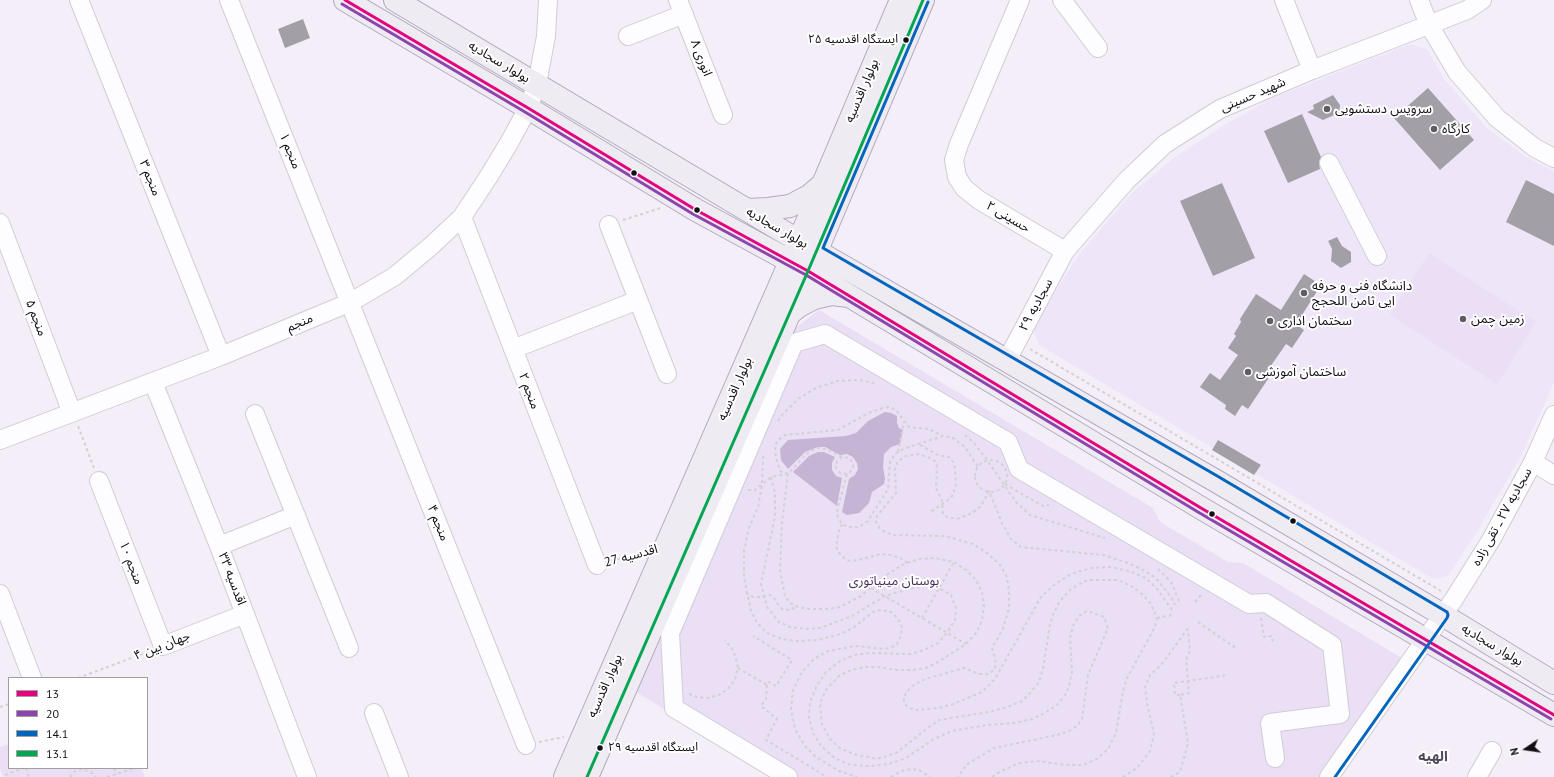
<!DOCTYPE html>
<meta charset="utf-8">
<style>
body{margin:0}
#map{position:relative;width:1554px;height:777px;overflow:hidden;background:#f3eef8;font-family:"PT Sans",sans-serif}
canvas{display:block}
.legend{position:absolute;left:8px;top:677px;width:140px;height:92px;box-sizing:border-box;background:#fff;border:1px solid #a09fa1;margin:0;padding:5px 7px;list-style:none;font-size:12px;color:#120e15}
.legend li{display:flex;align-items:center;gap:8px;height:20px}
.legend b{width:20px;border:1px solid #a09fa1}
.north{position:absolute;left:1506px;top:729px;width:40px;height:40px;-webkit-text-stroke:3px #fff;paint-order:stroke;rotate:257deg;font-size:11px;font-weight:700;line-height:16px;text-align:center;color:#120e15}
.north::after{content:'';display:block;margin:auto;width:14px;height:18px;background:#120e15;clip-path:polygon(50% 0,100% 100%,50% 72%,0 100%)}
</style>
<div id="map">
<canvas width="1554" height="777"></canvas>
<ul class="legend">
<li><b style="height:5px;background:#e5007d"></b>13</li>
<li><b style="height:5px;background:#8e44ad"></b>20</li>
<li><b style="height:5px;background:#0065bd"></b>14.1</li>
<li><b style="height:5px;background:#00a651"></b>13.1</li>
</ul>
<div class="north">N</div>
</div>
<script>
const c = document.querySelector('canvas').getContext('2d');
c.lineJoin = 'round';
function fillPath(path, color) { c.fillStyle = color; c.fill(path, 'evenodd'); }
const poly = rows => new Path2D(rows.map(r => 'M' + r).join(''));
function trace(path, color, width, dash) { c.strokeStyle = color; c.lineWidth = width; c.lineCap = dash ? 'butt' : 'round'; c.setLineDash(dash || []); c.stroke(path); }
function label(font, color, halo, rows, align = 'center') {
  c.font = font + ' "PT Sans","Noto Sans Arabic",sans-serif'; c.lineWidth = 4; c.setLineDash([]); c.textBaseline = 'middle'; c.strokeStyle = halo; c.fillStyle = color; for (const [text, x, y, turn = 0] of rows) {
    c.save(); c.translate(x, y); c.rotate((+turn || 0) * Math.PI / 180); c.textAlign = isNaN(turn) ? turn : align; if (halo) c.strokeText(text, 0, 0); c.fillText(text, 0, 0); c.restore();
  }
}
const built = poly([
 [1410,44,1427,49,1444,79,1488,129,1528,158,1554,171,1554,383,1522,454,1478,530,1448,576,1433,579,1039,345,1033,328,1077,257,1131,194,1175,157,1228,123,1273,98]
]);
const green = poly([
 [1429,253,1536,322,1497,384,1390,315],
 [819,310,1153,508,1160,522,1228,562,1243,563,1405,660,1320,777,775,777,633,690,782,338],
 [9,744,9,768,141,768,145,777,3,777,0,769,0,747]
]);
const water = poly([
 [885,412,891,413,897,416,897,423,899,428,903,430,900,444,891,447,884,454,883,467,885,479,884,484,872,492,869,503,859,513,847,515,842,512,849,479,855,475,858,469,857,463,853,457,847,454,840,455,825,447,818,447,805,452,788,469,781,460,780,449,788,440,846,436,856,433,868,421],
 [818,452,824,452,835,457,832,463,832,470,836,476,842,478,837,506,793,472,809,456]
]);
const building = poly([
 [303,19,310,38,285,48,278,29],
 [1428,88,1474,140,1440,170,1394,118],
 [1333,95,1340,105,1339,113,1323,120,1307,112,1314,109,1313,105],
 [1302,114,1321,157,1319,162,1320,169,1288,183,1264,131],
 [1526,180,1554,194,1554,246,1506,222],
 [1222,183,1255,258,1213,276,1180,201],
 [1337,237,1342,246,1351,252,1351,262,1341,268,1331,261,1332,249,1328,241],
 [1304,274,1321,285,1302,315,1303,316,1297,325,1304,330,1292,348,1286,344,1268,370,1272,373,1248,409,1242,405,1235,416,1225,409,1226,405,1200,387,1210,373,1220,380,1238,355,1228,348,1236,336,1234,334,1241,322,1240,319,1256,294,1281,310],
 [1218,440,1261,465,1254,475,1212,450]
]);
const path = poly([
 [623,220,661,208],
 [1030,349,1441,591],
 [778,421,782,415,798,399,816,388,837,381,860,380,877,384],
 [78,426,94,468],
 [965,435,974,443,987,460,1016,502,1030,515,1105,538],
 [920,445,938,455,949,457,953,462,955,468,956,484,953,495,948,500,929,513],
 [898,452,904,422],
 [763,456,762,485,758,507,749,528,744,550,744,578,751,611,757,623,767,633,782,639,797,641,818,640,840,634,853,628,873,612,881,610,891,612,898,619,902,627,901,636,897,644,892,647,884,649,856,646,828,651,814,659,802,672,793,690,791,709,795,729,805,746,816,757,839,771,857,777],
 [842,457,825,449,818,448,810,451,804,456,788,474,782,522,780,571,785,596,790,603,798,607,810,609,827,609,840,607,861,596,880,579,904,564,919,559,935,558,954,562,966,570,976,580,982,593,984,607,982,620,977,632,966,644,938,662,926,668,913,670,896,670,878,667,866,667,851,670,839,676,826,690,820,703,822,724,830,739,841,749,857,755,877,759,896,753,929,727,939,720,989,712,1007,707,1022,701,1031,692,1039,682,1043,669,1050,624,1054,612,1060,601,1071,589,1087,580,1118,580,1131,586,1142,594,1151,604,1157,618,1155,627,1127,678,1123,691,1116,733,1108,749,1097,759,1083,765,1065,765,1039,761,1019,763,1001,771,992,777],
 '975 476a16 16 0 1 1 32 0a16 16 0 1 1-32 0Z',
 [788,474,780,471,776,458,775,448,777,441,785,435,838,430,868,413,883,408,889,407,896,410,909,427,929,429,943,436],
 [847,474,840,473,836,468,837,461,842,457,849,458,853,463,853,467,850,472,847,474,838,507,837,515,842,524,848,527,859,527,868,521,888,489,890,462,895,454,903,449,943,436,953,438,965,447,978,467],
 [771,477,775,494,775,516,761,584,767,607,779,622,790,627,806,629,820,628,852,616,885,596,909,589,924,586,939,588,951,595,956,608,955,620,947,633,938,643,924,650,911,654,869,653,854,655,840,661,826,672,817,685,810,702,809,718,813,733,821,746,836,759,851,765,871,766,889,764,906,758,934,739,952,731,987,725,1014,723,1032,719,1043,714,1057,705,1065,695,1069,686,1072,672,1070,638,1073,626,1079,616,1087,611,1104,617,1108,628,1088,675,1082,719,1077,726,1069,731,1057,735,994,748,966,765,958,777],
 [1005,484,1043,506,1049,505],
 [748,490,755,490,771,477,786,474],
 [842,524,839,531,836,547,841,556,849,561,859,560,880,554,891,555,900,558,908,563],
 [611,561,646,552],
 [1158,569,1171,582,1179,601],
 [871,588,966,644],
 [746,593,753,597,763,597,770,595,774,598,777,603,782,609,789,610,797,607],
 [1195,602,1202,594],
 [1172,610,1158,590,1146,578,1129,571,1110,567,1091,568,1071,574,1054,585,1041,597,995,679,982,692,953,704,939,708,916,710,909,708,904,703,904,698,906,693,912,686,925,679,964,668,979,674,988,674,994,670,996,664,995,658,992,648,1003,629,1009,608,1009,591,1007,577,1000,565,987,553,973,544,945,536,892,535,880,529,876,522,877,516,896,493,895,469,898,461,906,456,917,454,928,457,935,461,937,466,936,488,942,501,943,514,947,517,957,519,972,513,981,506,989,491,1002,523,1011,539,1021,547,1103,555,1128,563,1143,570,1156,578,1171,597,1175,605],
 [922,618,954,562],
 [1157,618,1172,615],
 [1261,618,1264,637,1272,636,1273,644],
 [1198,622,1237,649],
 [738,668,767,685,769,682,776,686,792,660,753,636],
 [78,678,150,651],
 [767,685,766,699,761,706,777,719,766,740,827,777],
 [689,694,697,697,708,698,719,695,728,689,735,679,738,668,736,659,733,650,725,640],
 [1180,695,1175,695,1174,683,1228,675],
 [0,707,9,704],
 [539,742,564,737],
 [26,768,29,777],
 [114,768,117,774],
 [5,775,24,768],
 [70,777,75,771,81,769,91,772,96,777],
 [107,777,135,768],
 [891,777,902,771,911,769,919,770,930,777],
 [1123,777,1138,767,1150,751,1154,734,1147,703,1145,687,1150,675,1162,664,1188,628],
 [1171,777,1180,772,1188,743,1180,695,1189,693,1186,660,1190,651,1188,629]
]);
const minor = poly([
 [79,0,221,356],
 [229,0,526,745],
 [678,0,723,115],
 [1020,0,959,144,954,160,957,177,964,188,979,200,1065,251],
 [1062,0,1098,48],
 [1284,0,1312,70],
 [1419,0,1429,25,1457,72,1497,118,1535,148,1554,158],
 [628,36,684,14],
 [1329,163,1377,256],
 [462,217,597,565],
 [0,223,72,413],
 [609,225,667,374],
 [513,349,638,300],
 [1007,360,1065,251,1127,180,1165,144,1220,109,1312,70,1467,10,1482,0],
 [153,382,219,546,307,777],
 [255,414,349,648],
 [0,440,221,356,351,302,395,276,431,246,462,217,489,176,509,143,528,108,537,84,546,36,548,0],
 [1533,462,1554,475],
 [99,481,163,646,245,614],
 [219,546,296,515],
 [0,594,32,678],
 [374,713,399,777],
 [788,777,674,708,670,633,794,343,825,334,1008,442,1019,469,1249,604,1266,603,1332,645,1340,714,1270,723,1275,758],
 [1329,777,1454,599,1491,540,1533,462,1554,415],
 [1477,777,1492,751]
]);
const major = poly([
 [345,0,528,108,696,210,808,271,1201,508,1554,715],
 [395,0,799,241,1216,481,1443,615,1554,683],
 [747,210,768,209,790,206,809,196,823,184],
 [789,314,799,306,814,298,832,294,849,296],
 [565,777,790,262,901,0],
 [587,777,808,271,923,0]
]);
const bus1 = poly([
 [345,0,528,108,696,210,808,271,1201,508,1554,715]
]);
const bus2 = poly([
 [342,4,525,112,693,214,806,275,1198,512,1551,719]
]);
const bus3 = poly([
 [928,2,823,248,1219,477,1447,612,1448,615,1447,618,1335,777]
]);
const bus4 = poly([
 [587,777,808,271,923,0]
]);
const markers = [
 [906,40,3.5,"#120e15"],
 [1327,109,4,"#615c64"],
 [1434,129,4,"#615c64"],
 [634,173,3.5,"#120e15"],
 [697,210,3.5,"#120e15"],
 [1304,293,4,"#615c64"],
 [1463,319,4,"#615c64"],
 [1270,321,4,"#615c64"],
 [1248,372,4,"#615c64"],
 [1212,514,3.5,"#120e15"],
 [1293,521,3.5,"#120e15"],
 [600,748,3.5,"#120e15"]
];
const busNames = [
 ["ایستگاه اقدسیه ۲۵",898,40],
 ["ایستگاه اقدسیه ۲۹",608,748,"left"]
];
const streetNames = [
 ["انوری ۸",701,58,69],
 ["بولوار سجادیه",499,62,31],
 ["بولوار اقدسیه",862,91,-67],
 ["شهید حسینی",1253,95,-23],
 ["منجم ۱",290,151,68],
 ["منجم ۳",150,178,68],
 ["حسینی ۲",1008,217,31],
 ["بولوار سجادیه",777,228,30],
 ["سجادیه ۲۹",1036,305,-62],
 ["منجم ۵",36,318,69],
 ["منجم",300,323,-23],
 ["بولوار اقدسیه",735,389,-66],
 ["منجم ۲",529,391,69],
 ["سجادیه ۲۷ ـ تقی زاده",1502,517,-61],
 ["منجم ۴",438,523,68],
 ["اقدسیه 27",631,556,-15],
 ["منجم ۱۰",131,563,69],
 ["اقدسیه ۳۳",232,579,69],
 ["بولوار سجادیه",1492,645,31],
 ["جهان بین ۴",162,646,-21],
 ["بولوار اقدسیه",605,686,-66]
];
const poiNames = [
 ["سرویس دستشویی",1335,109],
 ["کارگاه",1442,129],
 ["دانشگاه فنی و حرفه",1312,286],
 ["ایی ثامن اللحجج",1312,301],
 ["زمین چمن",1471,319],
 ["سختمان اداری",1278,321],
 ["ساختمان آموزشی",1256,372]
];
const parkNames = [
 ["بوستان مینیاتوری",894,581]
];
const neighbourhoodNames = [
 ["الهیه",1433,757]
];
fillPath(built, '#efe5f9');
fillPath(green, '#eadff5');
fillPath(water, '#c5b4d4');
fillPath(building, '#a39fa7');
trace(minor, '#d1ccd5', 20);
trace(major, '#b3a9bc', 24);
trace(path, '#d2d1d3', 2, [3, 3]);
trace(minor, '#fdfcfe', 18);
trace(major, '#efebf3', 22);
trace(bus1, '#e5007d', 3);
trace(bus2, '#8e44ad', 3);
trace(bus3, '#0065bd', 3);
trace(bus4, '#00a651', 3);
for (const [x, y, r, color] of markers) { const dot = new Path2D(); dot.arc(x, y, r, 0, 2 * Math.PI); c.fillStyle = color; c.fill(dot); trace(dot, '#fff', 1.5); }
label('12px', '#120e15', '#fff', busNames, 'right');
label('13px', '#120e15', '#fff', streetNames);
label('13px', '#120e15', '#fff', poiNames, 'left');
label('13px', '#4a2d61', '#fff', parkNames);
label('bold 14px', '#52485b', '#fff', neighbourhoodNames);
</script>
